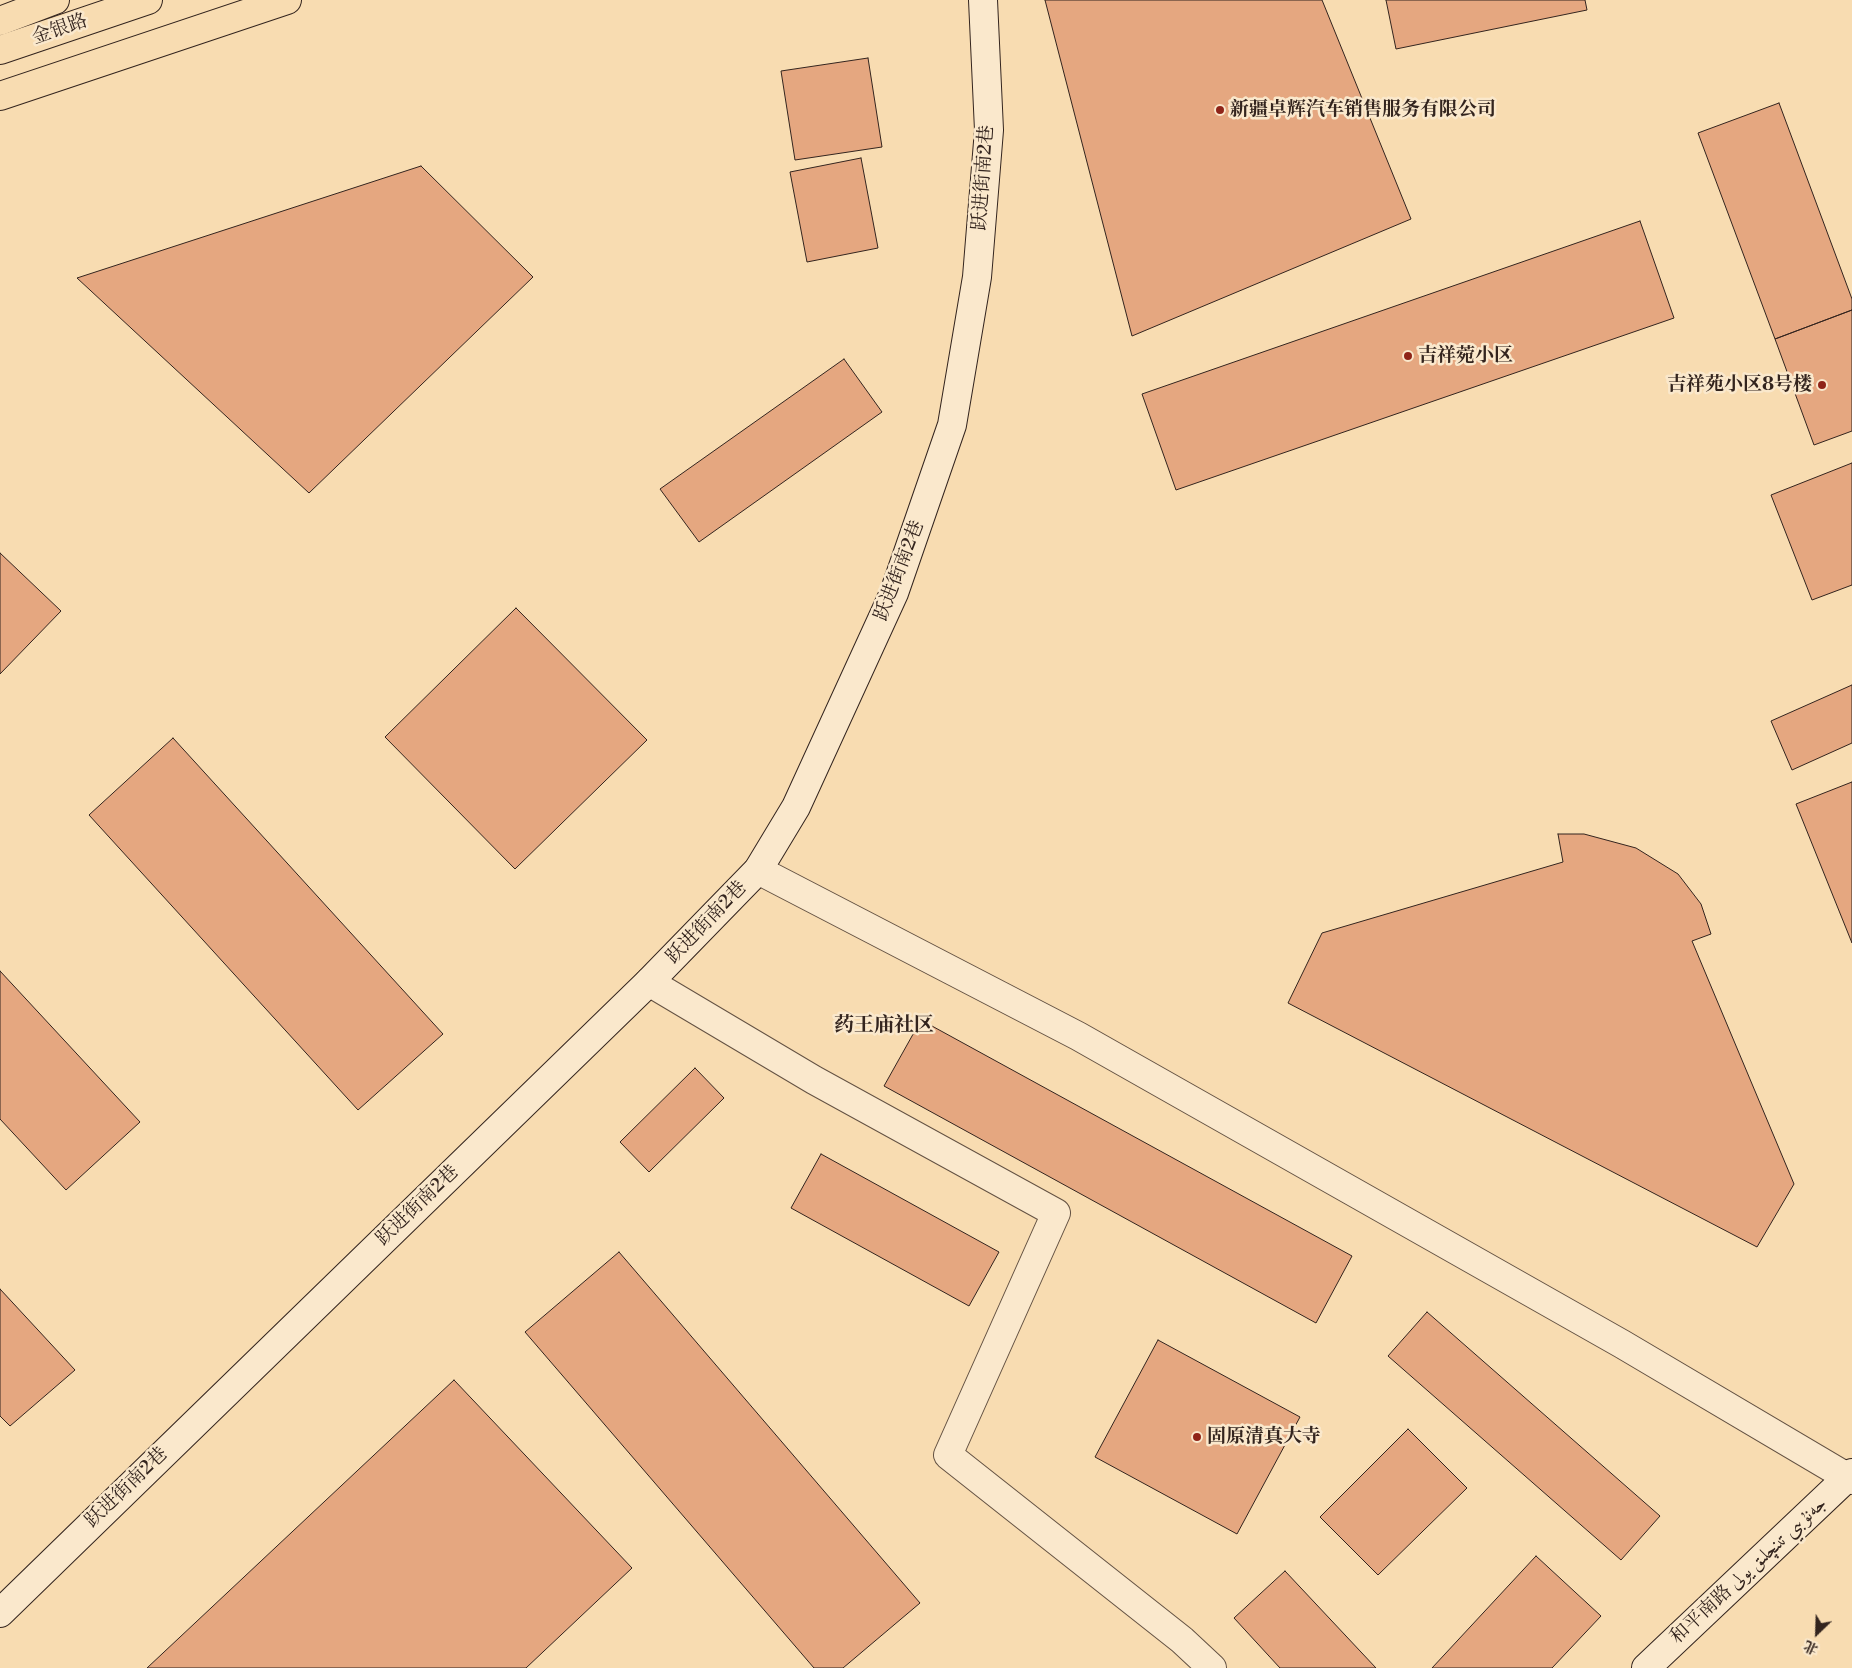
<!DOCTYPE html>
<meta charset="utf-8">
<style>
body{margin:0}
#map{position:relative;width:1852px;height:1668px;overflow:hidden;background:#f8dcb1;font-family:"Libre Bodoni","Noto Serif SC",serif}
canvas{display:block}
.north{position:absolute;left:1792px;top:1608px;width:50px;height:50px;-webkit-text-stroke:4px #fae8cc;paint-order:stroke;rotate:204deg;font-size:14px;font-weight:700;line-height:20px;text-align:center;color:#33241e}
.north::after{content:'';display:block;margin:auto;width:18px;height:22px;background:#33241e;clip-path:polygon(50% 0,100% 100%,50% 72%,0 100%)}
</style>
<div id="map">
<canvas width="1852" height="1668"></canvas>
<div class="north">北</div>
</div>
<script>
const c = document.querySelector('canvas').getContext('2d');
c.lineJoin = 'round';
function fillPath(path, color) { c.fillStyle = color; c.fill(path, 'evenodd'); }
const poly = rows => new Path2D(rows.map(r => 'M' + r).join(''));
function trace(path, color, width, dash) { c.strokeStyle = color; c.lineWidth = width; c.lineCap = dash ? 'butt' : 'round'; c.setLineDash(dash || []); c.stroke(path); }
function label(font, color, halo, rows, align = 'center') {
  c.font = font + ' "Libre Bodoni",Amiri,"Noto Serif SC",serif'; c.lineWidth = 5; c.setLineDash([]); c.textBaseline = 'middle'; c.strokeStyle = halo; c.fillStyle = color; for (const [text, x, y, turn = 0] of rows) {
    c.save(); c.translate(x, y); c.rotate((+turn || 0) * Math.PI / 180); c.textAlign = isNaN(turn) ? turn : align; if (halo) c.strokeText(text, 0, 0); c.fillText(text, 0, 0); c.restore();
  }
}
const building = poly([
 [1045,0,1322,0,1411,219,1132,336,1045,0],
 [1386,0,1585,0,1587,10,1396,49,1386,0],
 [868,58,882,147,795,160,781,71,868,58],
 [1779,103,1852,299,1852,310,1775,339,1698,133,1779,103],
 [861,158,878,248,807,262,790,172,861,158],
 [421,166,533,277,309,493,77,278,421,166],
 [1640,221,1674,318,1176,490,1142,394,1640,221],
 [1852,310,1852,431,1814,445,1775,339,1852,310],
 [844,359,882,412,699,542,660,489,844,359],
 [1852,463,1852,585,1812,600,1771,495,1852,463],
 [0,553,61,611,0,674,0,553],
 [516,608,647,740,515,869,385,737,516,608],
 [1852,685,1852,743,1792,770,1771,721,1852,685],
 [173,738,443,1034,358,1110,89,815,173,738],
 [1852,782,1852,943,1796,804,1852,782],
 [1558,834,1584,834,1636,848,1678,874,1701,904,1711,934,1692,941,1794,1184,1757,1247,1288,1003,1322,933,1563,862,1558,834],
 [0,971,140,1122,66,1190,0,1119,0,971],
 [921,1020,1352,1256,1316,1323,884,1086,921,1020],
 [695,1068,724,1098,649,1172,620,1142,695,1068],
 [821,1154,999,1252,969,1306,791,1208,821,1154],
 [619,1252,920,1603,843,1668,814,1668,525,1332,619,1252],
 [0,1289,75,1370,10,1426,0,1416,0,1289],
 [1427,1312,1660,1516,1621,1560,1388,1356,1427,1312],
 [1158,1340,1300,1417,1237,1534,1095,1457,1158,1340],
 [454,1380,632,1568,526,1668,147,1668,454,1380],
 [1408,1429,1467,1488,1378,1575,1320,1517,1408,1429],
 [1536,1556,1601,1616,1552,1668,1432,1668,1536,1556],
 [1285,1571,1376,1668,1280,1668,1234,1618,1285,1571]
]);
const street = poly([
 [758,870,1078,1036,1622,1344,1852,1480],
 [649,982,814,1080,1056,1213,948,1455,1182,1640,1212,1668]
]);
const secondary = poly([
 [0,1613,649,982,758,870,796,807,894,593,952,425,977,277,989,130,983,0],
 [1646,1668,1852,1473]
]);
const primary = poly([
 [0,50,148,0]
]);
const highway = poly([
 [0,21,55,0],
 [0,96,287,0]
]);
const markers = [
 [1220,110,5,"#8f2418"],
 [1408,356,5,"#8f2418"],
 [1822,385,5,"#8f2418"],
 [1197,1437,5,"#8f2418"]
];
const streetNames = [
 ["金银路",60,30,-19],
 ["跃进街南2巷",984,178,-86],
 ["跃进街南2巷",900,571,-69],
 ["跃进街南2巷",707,923,-46],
 ["跃进街南2巷",418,1206,-44],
 ["跃进街南2巷",127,1488,-44],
 ["和平南路 جەنۇبىي تىنچلىق يولى",1749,1571,-43]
];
const poiNames = [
 ["新疆卓辉汽车销售服务有限公司",1230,110],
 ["吉祥菀小区",1418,356],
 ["吉祥苑小区8号楼",1812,385,"right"],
 ["固原清真大寺",1207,1437]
];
const neighbourhoodNames = [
 ["药王庙社区",884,1026]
];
fillPath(building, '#e5a780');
trace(building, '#33241e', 1);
trace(street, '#645243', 30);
trace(secondary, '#33241e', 30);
trace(primary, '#33241e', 30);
trace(highway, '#33241e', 30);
trace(street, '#fae8cc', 28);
trace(secondary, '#fae8cc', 28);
trace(primary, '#f8dcb1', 28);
trace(highway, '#f8dcb1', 28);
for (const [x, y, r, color] of markers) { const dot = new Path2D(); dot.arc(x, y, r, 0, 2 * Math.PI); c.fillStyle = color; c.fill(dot); trace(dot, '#fae8cc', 2); }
label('19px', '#33241e', '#fae8cc', streetNames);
label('bold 19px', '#33241e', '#fae8cc', poiNames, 'left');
label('bold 20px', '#33241e', '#fae8cc', neighbourhoodNames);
</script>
